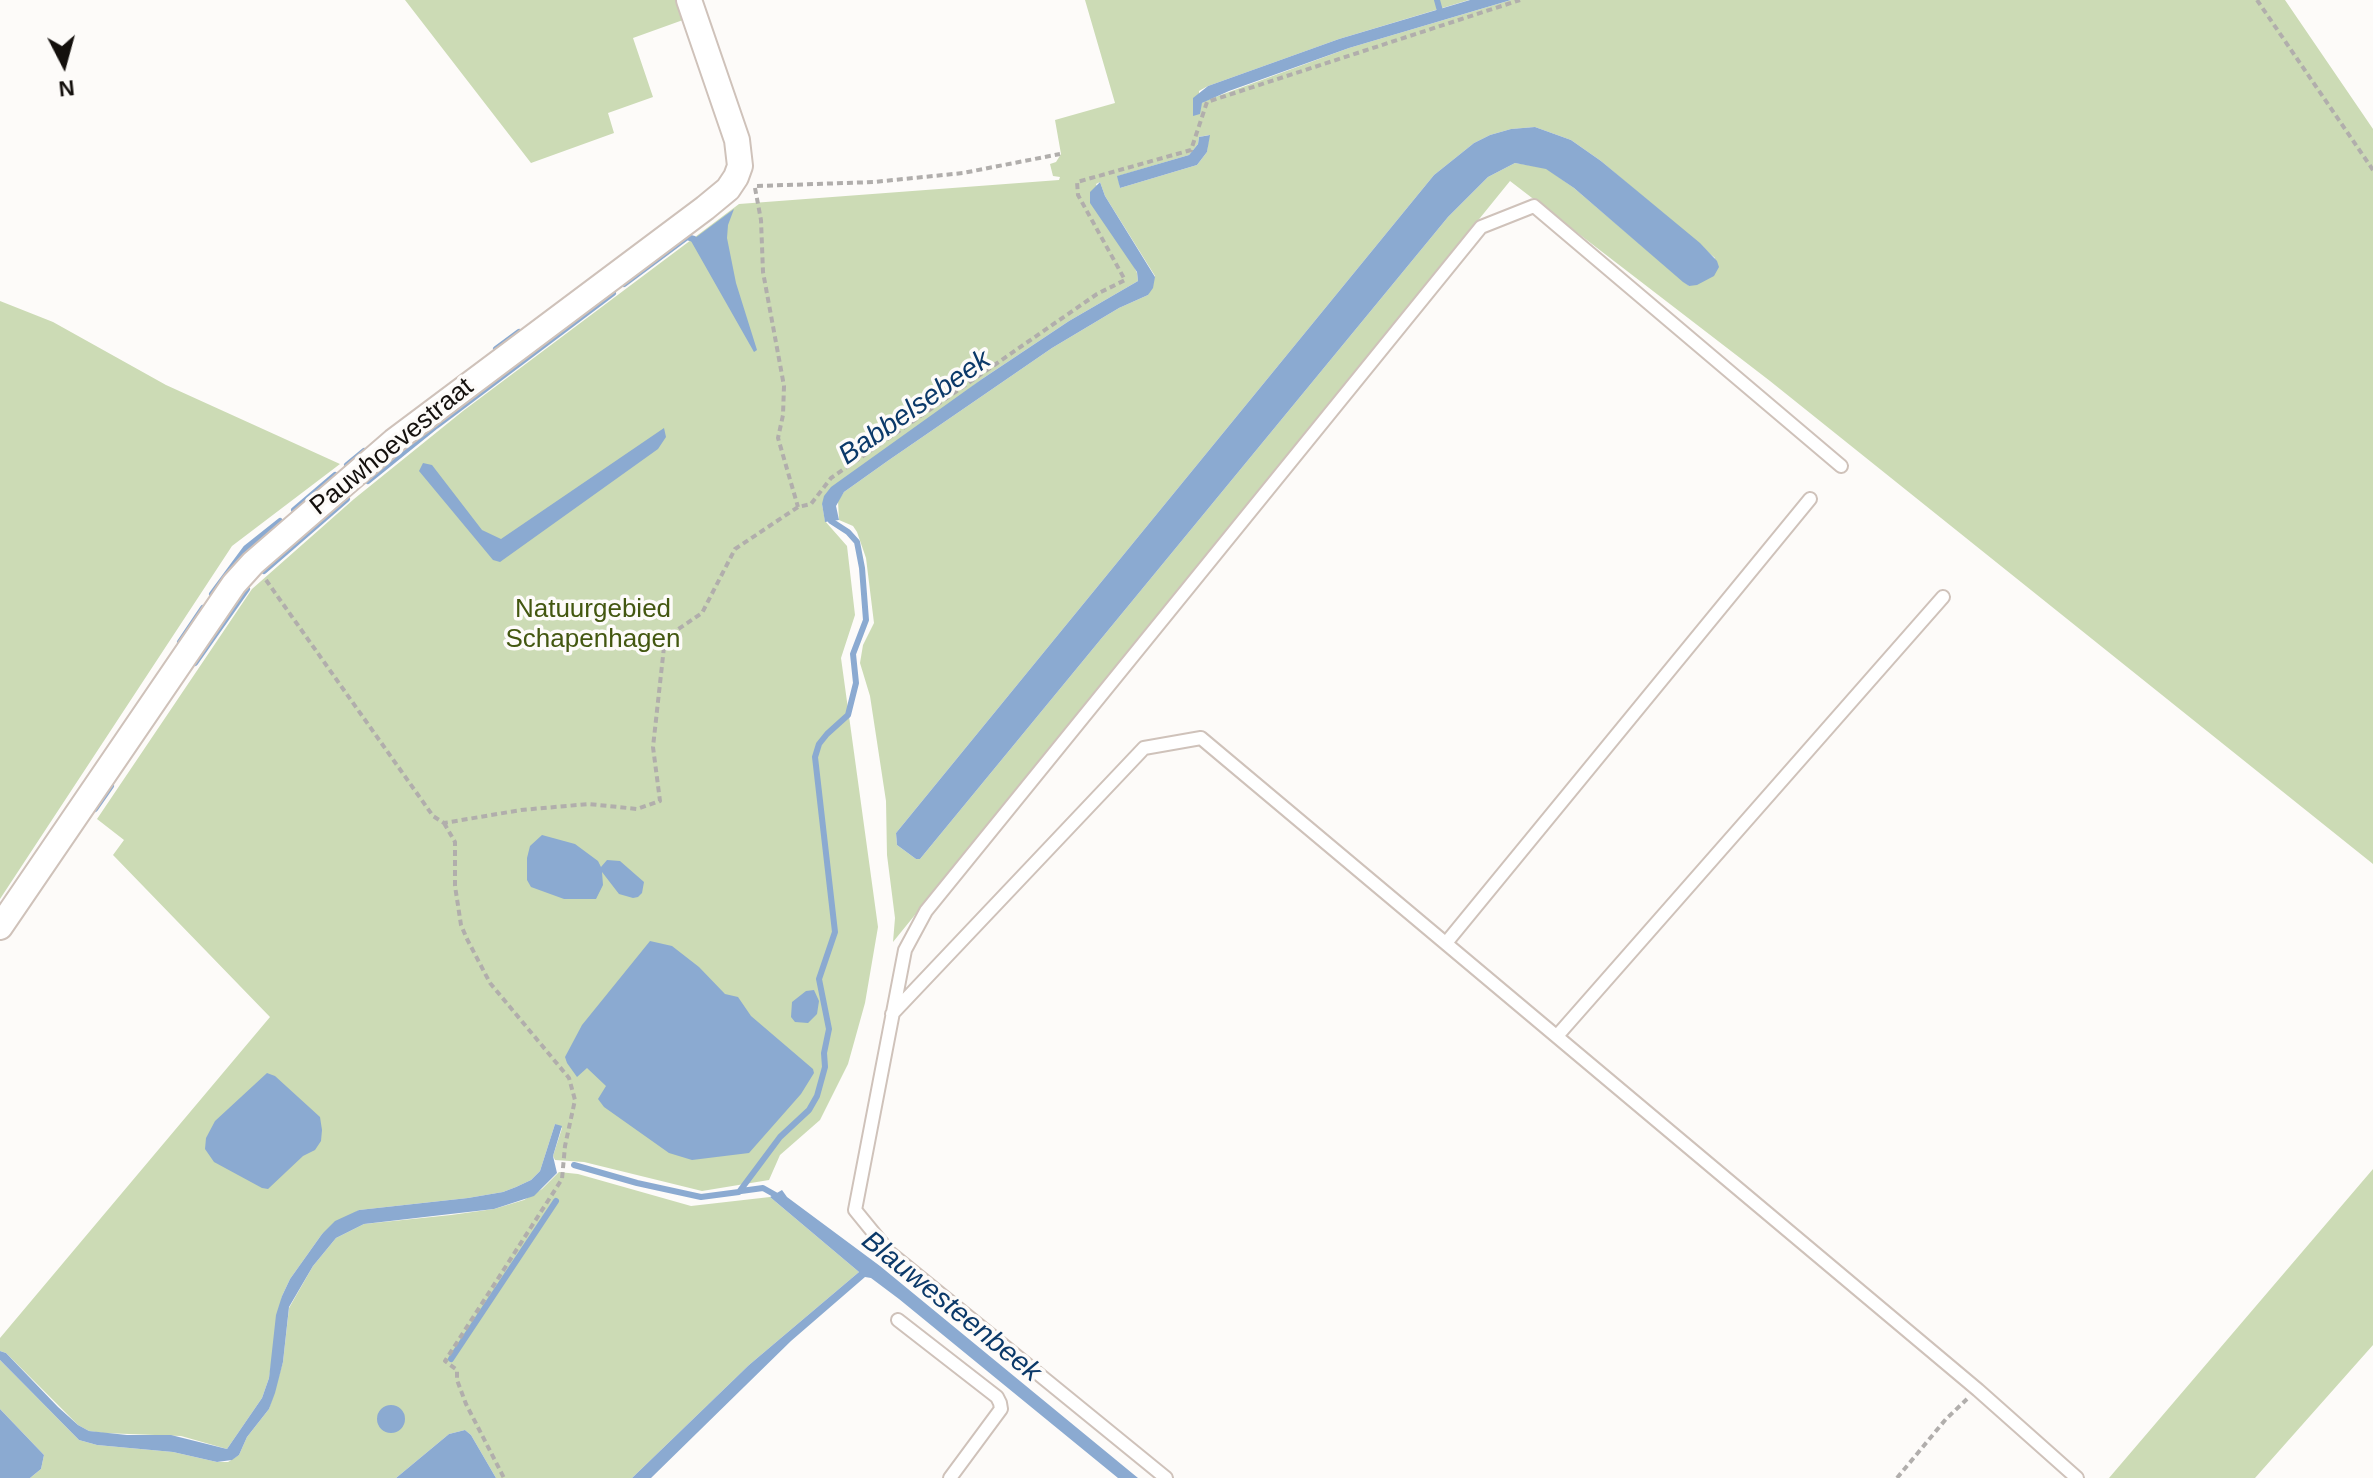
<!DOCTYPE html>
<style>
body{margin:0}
#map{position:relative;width:2373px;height:1478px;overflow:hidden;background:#fdfbf9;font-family:Arial,sans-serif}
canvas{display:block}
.north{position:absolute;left:24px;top:24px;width:80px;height:80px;-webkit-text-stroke:6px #fdfbf9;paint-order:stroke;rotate:174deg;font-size:22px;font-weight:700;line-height:32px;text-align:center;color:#14100d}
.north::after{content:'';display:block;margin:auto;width:28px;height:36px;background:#14100d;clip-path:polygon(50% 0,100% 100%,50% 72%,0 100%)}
</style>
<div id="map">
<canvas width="2373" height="1478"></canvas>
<div class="north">N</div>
</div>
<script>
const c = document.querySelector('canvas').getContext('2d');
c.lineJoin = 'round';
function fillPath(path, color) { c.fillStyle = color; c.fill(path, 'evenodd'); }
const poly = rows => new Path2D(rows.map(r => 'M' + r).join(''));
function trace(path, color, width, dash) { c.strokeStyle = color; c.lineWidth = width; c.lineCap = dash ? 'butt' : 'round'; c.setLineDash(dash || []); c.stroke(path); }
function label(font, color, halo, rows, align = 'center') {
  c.font = font + ' Arial,sans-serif'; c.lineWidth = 7; c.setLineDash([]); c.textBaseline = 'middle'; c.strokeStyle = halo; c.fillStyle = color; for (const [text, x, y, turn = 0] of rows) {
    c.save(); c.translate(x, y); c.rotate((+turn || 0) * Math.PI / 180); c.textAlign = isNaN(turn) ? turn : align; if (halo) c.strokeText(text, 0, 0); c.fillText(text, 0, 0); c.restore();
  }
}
const green = poly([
 [405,0,676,0,683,20,633,38,653,97,608,113,614,133,531,163],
 [1085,0,1469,0,1339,39,1208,86,1199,91,1199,108,1202,103,1210,99,1349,48,1511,0,2285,0,2373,129,2373,864,1770,381,1510,181,893,942,895,918,887,855,886,801,870,696,860,663,863,645,874,623,866,558,857,532,853,526,839,520,838,501,844,492,889,460,1052,348,1119,308,1148,295,1155,276,1105,196,1100,182,1096,184,1137,273,1138,281,1069,321,982,379,822,504,825,521,847,546,855,615,841,658,878,927,865,1003,848,1064,820,1120,780,1155,769,1180,702,1191,584,1162,555,1160,553,1156,562,1128,555,1124,540,1171,531,1180,516,1187,503,1192,468,1198,359,1210,322,1234,290,1279,282,1296,269,1378,262,1398,227,1449,181,1436,103,1433,89,1431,78,1425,6,1353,0,1351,0,1338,270,1017,113,855,124,840,97,819,252,589,354,499,463,411,739,204,1059,180,1060,177,1053,176,1050,164,1056,162,1061,154,1055,120,1115,103],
 [1535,127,1571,140,1601,161,1715,258,1689,286,1574,188,1546,168,1515,163,1488,177,1448,217,920,859,916,859,897,845,896,833,1434,175,1474,143,1490,135,1511,129],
 [1209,135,1207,152,1197,165,1120,188,1118,176,1189,155,1198,144,1199,137],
 [0,301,53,322,166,385,340,464,232,546,0,899],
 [2373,1169,2373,1345,2255,1478,2109,1478],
 [559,1172,578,1174,691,1206,770,1197,859,1272,749,1365,632,1478,496,1478,471,1435,465,1430,449,1434,396,1478,30,1478,41,1469,44,1455,0,1409,0,1360,79,1440,97,1445,173,1452,217,1462,228,1462,239,1455,247,1437,269,1409,283,1362,289,1308,313,1266,336,1238,364,1224,451,1215,494,1209,524,1200,542,1189]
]);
const water = poly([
 [1470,0,1511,0,1349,48,1229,91,1202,103,1200,114,1193,116,1193,98,1208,86,1339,39],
 [1535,127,1571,140,1601,161,1700,243,1717,261,1719,267,1714,276,1697,285,1689,286,1683,282,1574,188,1546,169,1515,163,1488,177,1448,217,920,859,916,859,897,845,896,833,1434,175,1474,143,1490,135,1511,129],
 [1210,135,1207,152,1197,165,1120,188,1117,176,1189,155,1198,144,1199,137],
 [1100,182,1105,196,1155,277,1153,288,1148,295,1119,308,1052,348,889,460,844,492,836,506,839,520,825,522,822,504,824,496,831,487,982,379,1069,321,1138,281,1137,272,1090,203,1090,192],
 [734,209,728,225,727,238,736,283,757,350,754,352,691,241],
 [664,428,666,437,658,449,500,562,493,560,419,471,423,463,432,465,482,530,501,539],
 [542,835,575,844,598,861,601,867,607,860,620,861,644,882,642,893,638,897,633,898,619,894,602,872,603,885,596,899,564,899,531,887,527,880,527,858,530,846],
 [650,941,672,946,699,967,725,994,738,997,751,1016,813,1069,814,1073,801,1094,749,1153,692,1160,669,1153,604,1107,598,1099,606,1086,587,1068,577,1077,567,1063,565,1057,582,1025],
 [814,990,819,1001,817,1014,808,1023,795,1022,791,1017,792,1002,806,991],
 [267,1073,275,1076,320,1117,322,1130,321,1141,315,1150,303,1156,268,1189,262,1188,214,1162,205,1149,206,1138,215,1121],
 [555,1124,562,1126,553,1156,557,1173,534,1196,494,1209,364,1224,336,1238,313,1266,289,1307,283,1362,275,1393,269,1409,247,1437,239,1455,232,1460,217,1462,173,1452,97,1445,79,1440,0,1360,0,1351,6,1353,58,1407,78,1425,89,1431,127,1435,171,1435,227,1449,262,1398,269,1378,276,1315,282,1296,290,1279,322,1234,335,1221,359,1210,468,1198,503,1192,516,1187,531,1180,540,1171],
 [782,1190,787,1197,880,1266,1138,1478,1118,1478,899,1299,871,1278,865,1277,791,1341,651,1478,632,1478,749,1365,859,1272,770,1197],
 '377 1419a14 14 0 1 1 28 0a14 14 0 1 1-28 0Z',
 [0,1409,44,1455,41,1469,30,1478,0,1478],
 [465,1430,471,1435,496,1478,396,1478,449,1434]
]);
const stream = poly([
 [1437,0,1440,11],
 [624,284,687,237,694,239],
 [496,349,519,332],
 [347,465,364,451],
 [368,481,436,426,613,293],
 [294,510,335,475],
 [264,571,347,499],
 [212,594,246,548,280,521],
 [180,642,203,608],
 [195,663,247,589],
 [95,809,111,786],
 [574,1165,637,1183,701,1197,739,1192,780,1137,809,1110,817,1096,825,1067,824,1053,829,1029,819,979,835,932,815,757,819,744,827,734,848,715,856,683,853,654,866,620,862,568,857,542,848,532,831,521,829,515],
 [741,1191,763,1188,779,1197],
 [451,1359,556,1201]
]);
const path = poly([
 [2257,0,2373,170],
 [757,186,874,182,963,173,1060,154],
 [755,188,761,220,763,272,784,386,783,415,778,438,798,507],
 [266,580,433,816,444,823,521,810,589,804,637,809,660,801,653,747,664,647,671,634,702,613,735,549,798,507,811,504,831,478,1097,294,1125,280,1078,195,1077,182,1191,150,1207,102,1520,0],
 [444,823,455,842,455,886,461,925,467,939,490,983,569,1078,575,1100,565,1146,562,1179,445,1361,457,1370,457,1380,466,1404,504,1478],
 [1897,1478,1946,1419,1967,1399]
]);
const service = poly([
 [1446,943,1810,499],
 [892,1014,1144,748,1201,738,1978,1390,2077,1478],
 [1557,1036,1943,597],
 [898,1320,997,1397,1000,1403,1001,1409,950,1478],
 [1166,1478,890,1253,855,1210,905,950,926,911,1481,227,1534,206,1841,466]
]);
const minor = poly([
 [0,927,234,584,253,563,394,441,705,208,728,189,736,177,740,166,737,140,689,0]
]);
const streetNames = [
 ["Pauwhoevestraat",392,447,-39]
];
const parkNames = [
 ["Natuurgebied",593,610],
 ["Schapenhagen",593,640]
];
const waterNames = [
 ["Babbelsebeek",915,408,-35],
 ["Blauwesteenbeek",951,1307,39]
];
fillPath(green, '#ccdbb5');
fillPath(water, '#8baad1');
trace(stream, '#8baad1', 6);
trace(service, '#cfc2ba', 16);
trace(minor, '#cfc2ba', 28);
trace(path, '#b1aeac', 4, [6, 4]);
trace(service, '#fff', 12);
trace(minor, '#fff', 24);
label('26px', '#14100d', '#fdfbf9', streetNames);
label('26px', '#435710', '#fdfbf9', parkNames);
label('italic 28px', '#0b3969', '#fdfbf9', waterNames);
</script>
